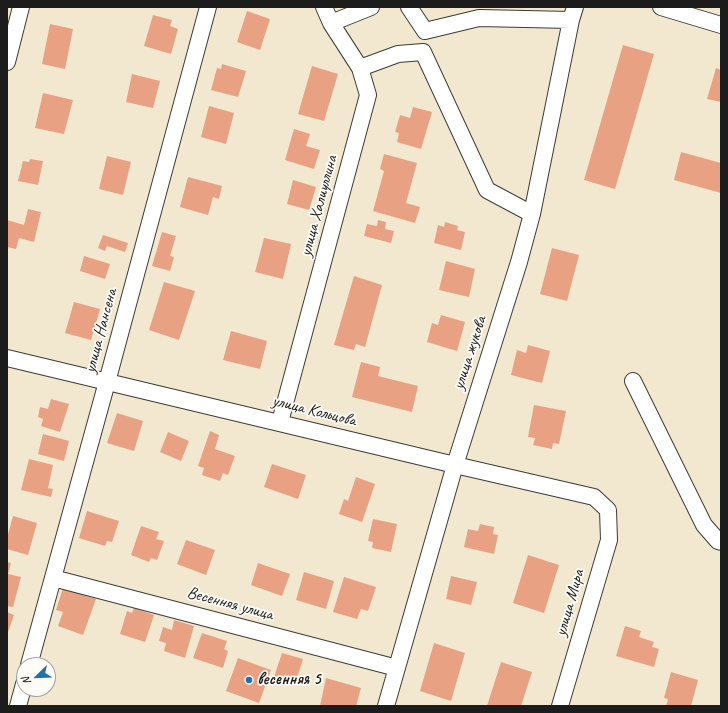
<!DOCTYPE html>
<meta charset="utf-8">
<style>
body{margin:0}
#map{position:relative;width:728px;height:713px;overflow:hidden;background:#f2e8d0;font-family:Caveat,sans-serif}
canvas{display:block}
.frame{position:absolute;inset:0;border:8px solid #1c1c1c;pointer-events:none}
.north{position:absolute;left:16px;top:657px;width:40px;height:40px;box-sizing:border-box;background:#fdfcf7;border:1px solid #a3a29f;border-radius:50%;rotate:247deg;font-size:11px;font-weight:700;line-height:16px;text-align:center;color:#1c1c1c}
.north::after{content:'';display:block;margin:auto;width:14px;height:18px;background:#1f6fb2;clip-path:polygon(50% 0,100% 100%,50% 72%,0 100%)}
</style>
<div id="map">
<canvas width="728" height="713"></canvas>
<div class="frame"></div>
<div class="north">N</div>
</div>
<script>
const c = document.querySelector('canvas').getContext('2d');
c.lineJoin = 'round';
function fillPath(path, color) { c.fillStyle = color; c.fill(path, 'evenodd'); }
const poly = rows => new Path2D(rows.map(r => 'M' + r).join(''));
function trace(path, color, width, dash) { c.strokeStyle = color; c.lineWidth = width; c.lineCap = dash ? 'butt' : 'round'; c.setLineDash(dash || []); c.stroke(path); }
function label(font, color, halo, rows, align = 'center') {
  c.font = font + ' Caveat,sans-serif'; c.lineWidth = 3.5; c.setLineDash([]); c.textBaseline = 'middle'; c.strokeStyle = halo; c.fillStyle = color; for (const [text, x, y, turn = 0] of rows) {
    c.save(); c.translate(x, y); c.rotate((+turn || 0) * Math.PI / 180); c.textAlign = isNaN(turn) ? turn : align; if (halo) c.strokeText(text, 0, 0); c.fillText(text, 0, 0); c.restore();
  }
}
const building = poly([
 [247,11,270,19,260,50,237,42],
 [153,15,172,20,170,26,178,29,171,54,144,46],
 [50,24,73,29,65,69,42,64],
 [623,45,654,54,615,189,584,180],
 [222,64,246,71,238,97,211,90,217,68,221,69],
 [312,66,338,74,324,121,298,114],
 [716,68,721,70,721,102,707,99],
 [132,74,160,81,153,108,126,102],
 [43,93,73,100,64,134,35,128],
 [209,106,234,113,226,144,201,137],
 [413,107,432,112,421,149,397,142,399,133,395,132,400,115,410,118],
 [294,129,310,134,306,146,320,150,314,169,285,160],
 [681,152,721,163,721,193,674,180],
 [384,154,417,163,406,203,420,207,415,223,373,211,384,171,380,169],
 [107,156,131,162,123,195,99,189],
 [30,159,43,161,38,185,18,181,23,161,29,162],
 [188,177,222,186,219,199,213,197,208,215,180,207],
 [293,180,316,187,309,210,287,204],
 [28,209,41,212,34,242,19,238,16,249,7,247,7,220,24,225],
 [378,220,386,222,385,229,394,231,391,243,364,236,367,224,377,226],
 [445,222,458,226,457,230,465,232,461,250,434,243,438,225,444,227],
 [162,232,176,236,170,256,174,257,170,271,152,266],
 [103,235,128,243,125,252,107,246,105,251,98,248],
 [264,238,291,244,283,279,255,272],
 [552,248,579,255,567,301,540,294],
 [84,256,110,264,105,279,80,271],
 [446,261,475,269,469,297,439,290],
 [354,276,382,285,365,347,356,344,354,350,334,345],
 [164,282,195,291,179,340,149,330],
 [74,302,100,309,91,340,65,333],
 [441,315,465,322,457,351,427,342,432,323,438,325],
 [231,331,267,341,260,369,223,360],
 [528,345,550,351,542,383,511,375,517,350,526,353],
 [361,362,380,367,378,376,418,386,412,412,352,397],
 [51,399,69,404,60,432,41,426,43,419,38,417,40,407,48,409],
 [534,405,566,411,559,444,553,443,552,449,533,445,535,438,528,437],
 [117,413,143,421,134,451,107,443],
 [210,431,219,435,215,449,235,456,228,475,223,473,220,481,202,475,204,468,198,466],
 [168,432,189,441,181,461,160,452],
 [43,434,69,441,64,461,38,454],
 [29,459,53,465,48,488,53,489,51,497,21,490],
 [272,464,306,475,298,499,264,487],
 [356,477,375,484,362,522,339,514,344,499,348,501],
 [87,511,119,521,112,542,107,541,105,546,79,538],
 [13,516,37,523,28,555,7,549,7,538],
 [373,519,397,524,391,552,372,548,373,542,368,541],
 [480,524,494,527,493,534,498,535,494,554,464,547,468,529,478,531],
 [141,526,159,532,156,539,164,541,157,560,151,558,149,562,131,555],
 [186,540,215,550,206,575,177,564],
 [528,555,559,565,544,613,513,603],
 [7,562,11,563,8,574,21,577,13,607,7,606],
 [258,563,290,574,282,596,251,585],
 [304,572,334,581,326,609,296,600],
 [451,576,477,582,471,605,446,599],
 [344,577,376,587,368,611,361,609,357,619,333,612],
 [63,588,96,599,83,635,58,626,63,612,56,610],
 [134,608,154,615,145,642,120,634,127,611,132,613],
 [7,612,14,615,7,635],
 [174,620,194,626,185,658,164,651,166,643,159,641,163,627,172,630],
 [625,626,641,631,639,637,654,642,652,647,659,649,654,667,616,656],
 [202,633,227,641,224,649,228,651,223,668,193,658],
 [434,643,465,653,451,701,420,691],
 [282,653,303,659,295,684,274,677],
 [238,658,271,670,259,703,226,691],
 [501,662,532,672,521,706,487,706],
 [671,672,698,680,691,706,666,706,668,699,664,698],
 [326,678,361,688,356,706,320,706]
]);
const minor = poly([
 [409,7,425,31,479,18,571,20],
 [661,7,721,25],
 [331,23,371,7],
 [7,62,21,7],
 [360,68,398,54,423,52,487,190,532,214],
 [7,358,455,465,594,497,608,510,609,540,560,706],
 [633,381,704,525,718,541,721,542],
 [280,422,368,95,360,68,331,23,324,7],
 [53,578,397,668],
 [29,665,107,382,208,7],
 [18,706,24,684],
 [386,706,455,465,519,262,532,214,571,20,575,7]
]);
const markers = [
 [249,680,4,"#1f6fb2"]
];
const streetNames = [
 ["улица Халиуллина",319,206,-75],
 ["улица Нансена",101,331,-75],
 ["улица жукова",470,353,-72],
 ["улица Кольцова",314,411,14],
 ["улица Мира",570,603,-74],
 ["Весенняя улица",230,604,15]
];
const poiNames = [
 ["весенняя 5",257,680]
];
fillPath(building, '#e9a183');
trace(minor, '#3c3b37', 18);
trace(minor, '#fff', 16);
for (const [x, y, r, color] of markers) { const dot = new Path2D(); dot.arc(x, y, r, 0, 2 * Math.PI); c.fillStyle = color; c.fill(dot); trace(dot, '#fdfcf7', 1.5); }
label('17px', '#1c1c1c', '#fdfcf7', streetNames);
label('bold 17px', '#1c1c1c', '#fdfcf7', poiNames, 'left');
</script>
